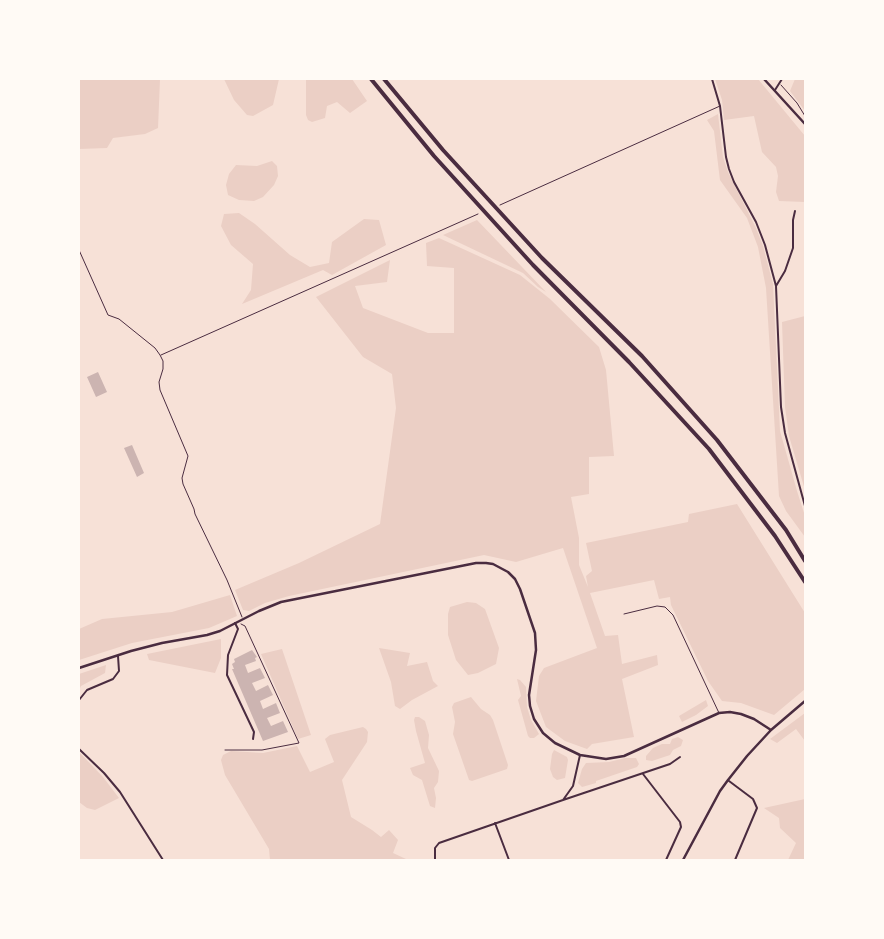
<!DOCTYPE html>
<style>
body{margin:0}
#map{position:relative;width:884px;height:939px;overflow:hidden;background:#f7e1d7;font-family:Jost,sans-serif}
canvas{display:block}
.frame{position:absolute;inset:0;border:80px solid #fffaf5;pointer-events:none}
</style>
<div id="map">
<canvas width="884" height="939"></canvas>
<div class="frame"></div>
</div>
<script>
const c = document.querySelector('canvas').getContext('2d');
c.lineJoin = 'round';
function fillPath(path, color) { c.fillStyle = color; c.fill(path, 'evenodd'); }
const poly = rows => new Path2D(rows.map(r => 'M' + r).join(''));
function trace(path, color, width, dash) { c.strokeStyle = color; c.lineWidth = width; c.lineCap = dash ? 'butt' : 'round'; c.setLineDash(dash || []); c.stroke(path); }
const green = poly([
 [79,79,160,79,158,128,145,134,113,138,107,148,79,149],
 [224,79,279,79,273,105,253,116,247,115,234,100],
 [306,79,352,79,367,101,350,113,337,102,327,106,325,118,312,122,308,120,306,115],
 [715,79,758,79,805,136,805,202,779,201,776,192,778,176,776,167,762,152,754,116,724,120,722,100],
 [795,79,805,79,805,111,790,91],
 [718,114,723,157,728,172,756,228,763,246,773,284,780,431,797,491,805,516,805,537,786,511,779,496,766,288,758,247,747,218,720,180,714,131,707,120],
 [272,161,277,166,278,176,274,185,263,197,254,201,239,200,228,195,226,185,229,174,236,165,257,166],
 [239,213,255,224,290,255,310,267,329,263,332,242,364,219,379,220,386,245,332,275,323,270,242,304,251,290,253,264,231,245,221,226,224,214],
 [477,220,546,292,538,287,523,273,443,235],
 [439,238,520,275,550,299,599,347,606,370,614,456,589,457,589,494,571,497,579,538,579,565,588,587,586,576,592,571,586,543,688,522,689,514,737,504,805,613,805,689,774,715,741,703,722,701,708,681,671,605,670,597,659,599,654,580,590,593,605,636,618,635,622,664,657,655,658,665,622,679,634,737,592,744,587,749,565,741,546,727,536,701,539,676,544,668,597,648,563,548,516,562,484,555,289,596,265,603,249,611,243,610,235,590,299,563,380,524,396,408,392,374,363,357,316,297,390,260,387,282,355,286,363,308,428,333,454,333,454,268,427,266,426,243],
 [805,316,805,490,789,436,785,407,782,322],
 [230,595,237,616,209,628,132,643,79,660,79,629,102,619,172,612],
 [467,602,476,603,485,609,499,648,496,664,478,673,468,675,456,660,448,635,448,614,450,607],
 [221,639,221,658,215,673,149,660,147,654],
 [379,648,410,653,407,666,427,662,433,681,438,686,412,700,400,709,395,706,391,682],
 [282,649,311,735,298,739,261,654],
 [106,665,105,673,81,686,79,690,79,674],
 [517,679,520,680,526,687,527,707,531,720,539,734,534,738,530,738,528,736,518,700,521,696],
 [471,697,481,709,490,715,493,720,508,765,507,769,472,781,469,780,453,734,455,722,452,707,454,703],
 [706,700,708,706,696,715,682,722,679,716],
 [805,713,805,741,796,729,777,743,770,739],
 [415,717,419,717,425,721,429,735,428,748,439,771,438,782,434,788,436,798,435,808,430,806,422,780,413,775,410,768,425,763,416,731,414,720],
 [363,727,366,729,368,732,367,742,342,780,351,817,372,830,381,837,389,830,398,840,393,853,406,859,406,860,270,860,269,849,225,775,221,760,223,755,231,751,263,753,297,746,310,772,334,762,325,739,330,735],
 [678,737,683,740,681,746,673,750,670,755,652,761,646,760,646,756,653,748,662,744,670,744,672,739],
 [554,750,567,757,568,760,565,778,557,780,553,777,550,769,552,754],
 [79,752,103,777,119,798,95,810,87,808,79,802],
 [625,758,636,758,639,764,637,767,596,781,596,783,582,787,578,783,582,769,586,763,609,762],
 [805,799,805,860,788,860,796,843,780,828,779,818,764,808]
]);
const building = poly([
 [98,372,107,392,96,397,87,377],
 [132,445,144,473,137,477,124,448],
 [252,650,257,657,255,658,256,661,245,665,248,673,260,668,265,678,252,683,256,691,268,685,273,695,260,701,263,709,276,703,280,713,267,718,271,726,283,721,288,732,263,741,232,669,234,669,232,664,235,662,234,659]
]);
const path = poly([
 [781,85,797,103,805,116],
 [225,750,262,750,299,743,245,626,241,624]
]);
const service = poly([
 [500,205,720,106],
 [79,250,108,315,119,319,155,348,160,355,163,361,163,369,159,382,160,390,188,456,182,478,183,484,194,509,195,514,227,580,242,617],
 [161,355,478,214],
 [624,614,657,606,665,607,673,615,719,713]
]);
const minor = poly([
 [712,79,720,106,726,157,729,169,734,182,756,222,765,245,776,286,781,407,785,433,805,506],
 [775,90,782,79],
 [776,286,785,271,793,248,793,220,795,211],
 [235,623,238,629,228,655,227,675,254,732,253,739],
 [79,700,87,690,113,679,119,671,118,656],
 [79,749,104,773,120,792,163,860],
 [643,774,680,822,681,827,666,860],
 [729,781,753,799,757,808,735,860],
 [563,800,670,764,680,757],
 [495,823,509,860],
 [435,860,435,848,439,843,563,800,573,786,580,755]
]);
const tertiary = poly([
 [764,79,805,124],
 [79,668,131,651,162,643,207,635,220,631,259,611,281,602,476,563,486,563,493,564,508,572,515,579,520,589,535,633,536,650,529,695,530,706,534,719,543,733,555,743,580,755,606,759,624,756,719,713,730,712,741,714,754,719,771,730],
 [683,860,720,791,728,780,747,756,771,730,805,701]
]);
const motorway = poly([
 [371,79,434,156,533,265,629,362,709,449,775,536,805,582],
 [384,79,443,150,542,258,642,356,717,440,786,530,805,561]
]);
fillPath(green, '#ebcfc5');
fillPath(building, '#ccb4b1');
trace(path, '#4a2c40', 1);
trace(service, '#4a2c40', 1);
trace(minor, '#4a2c40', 2);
trace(tertiary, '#4a2c40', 2.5);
trace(motorway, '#4a2c40', 4);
</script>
